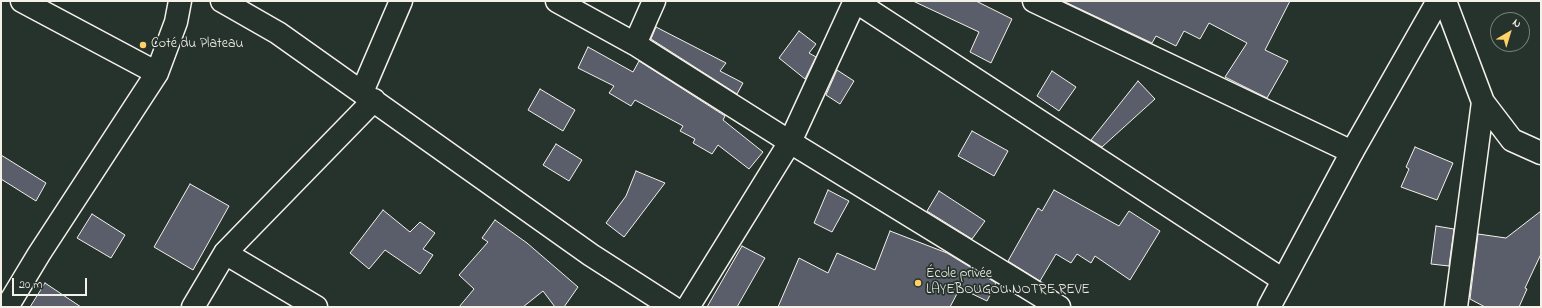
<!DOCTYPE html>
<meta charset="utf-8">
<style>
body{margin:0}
#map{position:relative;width:1542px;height:308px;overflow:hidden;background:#26332d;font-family:"Indie Flower",sans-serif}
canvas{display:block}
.frame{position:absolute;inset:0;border:2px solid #f4f1e8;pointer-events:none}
.north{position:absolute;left:1490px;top:12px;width:40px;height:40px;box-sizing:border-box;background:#26332d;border:1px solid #787f78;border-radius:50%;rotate:38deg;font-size:11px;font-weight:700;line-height:16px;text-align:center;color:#f4f1e8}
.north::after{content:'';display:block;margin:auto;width:14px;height:18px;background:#ffd166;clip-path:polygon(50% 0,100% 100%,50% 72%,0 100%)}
.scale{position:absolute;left:12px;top:278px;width:75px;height:18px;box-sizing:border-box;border:2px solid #f4f1e8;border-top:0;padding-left:5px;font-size:12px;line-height:14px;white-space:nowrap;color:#f4f1e8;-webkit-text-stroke:3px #26332d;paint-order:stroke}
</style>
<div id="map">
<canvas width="1542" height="308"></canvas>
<div class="frame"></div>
<div class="north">N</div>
<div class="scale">20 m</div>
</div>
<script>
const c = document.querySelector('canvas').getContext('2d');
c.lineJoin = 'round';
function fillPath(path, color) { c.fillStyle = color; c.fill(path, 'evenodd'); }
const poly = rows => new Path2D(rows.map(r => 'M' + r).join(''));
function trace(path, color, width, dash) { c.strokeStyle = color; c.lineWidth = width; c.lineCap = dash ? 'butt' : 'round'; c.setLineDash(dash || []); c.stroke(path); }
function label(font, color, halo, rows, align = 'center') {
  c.font = font + ' "Indie Flower",sans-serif'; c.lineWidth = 3.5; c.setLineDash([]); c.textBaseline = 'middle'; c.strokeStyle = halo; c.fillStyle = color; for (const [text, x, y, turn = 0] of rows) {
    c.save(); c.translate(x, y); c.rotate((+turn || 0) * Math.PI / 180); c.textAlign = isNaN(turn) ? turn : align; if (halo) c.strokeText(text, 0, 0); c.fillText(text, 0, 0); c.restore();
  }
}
const building = poly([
 [913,1,976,1,1012,19,991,63,970,52,979,32,913,1],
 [1063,1,1290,1,1265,50,1288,61,1267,98,1225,77,1247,43,1209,23,1200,39,1184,31,1176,46,1156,36,1152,43,1063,1],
 [656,27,726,63,720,71,743,83,737,94,651,39,656,27],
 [799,31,816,44,809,53,816,57,805,79,779,58,799,31],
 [588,47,633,72,639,61,725,116,723,120,763,152,749,169,718,145,712,154,693,143,695,139,680,131,683,126,635,100,631,106,609,93,614,86,578,68,588,47],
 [837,70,854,81,840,104,826,95,837,70],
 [1052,71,1076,87,1059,111,1037,96,1052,71],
 [1138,81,1155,99,1102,147,1091,140,1138,81],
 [540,89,575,110,563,131,528,110,540,89],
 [972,131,1008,151,994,176,958,156,972,131],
 [556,144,582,160,569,181,543,165,556,144],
 [1415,147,1453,163,1437,200,1401,187,1409,169,1406,167,1415,147],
 [1,155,46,183,36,201,1,179,1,155],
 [636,171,665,183,624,237,606,223,626,196,636,171],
 [190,184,229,206,193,270,154,247,190,184],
 [828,190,849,201,832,232,814,223,828,190],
 [1054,190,1119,226,1129,211,1160,231,1130,280,1095,256,1091,263,1077,254,1071,263,1056,254,1040,281,1008,261,1038,208,1042,211,1054,190],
 [939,191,985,221,972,239,927,211,939,191],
 [383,210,410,232,420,222,435,233,423,249,433,255,420,274,385,250,369,269,350,253,383,210],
 [1541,211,1541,254,1525,288,1527,289,1519,307,1485,307,1470,299,1478,234,1506,238,1541,211],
 [92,214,125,235,111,258,77,238,92,214],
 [495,220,527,243,578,287,564,307,555,307,543,291,523,307,459,307,474,289,459,275,488,242,482,238,495,220],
 [1436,226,1454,229,1449,266,1431,264,1436,226],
 [890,231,947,253,996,283,987,301,960,288,950,307,778,307,799,258,828,273,837,253,875,270,890,231],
 [742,246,765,258,737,307,707,307,742,246],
 [45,283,81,307,30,307,45,283]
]);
const street = poly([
 [22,1,157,73],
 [222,1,278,33,591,255,672,307],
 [557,1,635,44,790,142,1059,307],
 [855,1,1283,280],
 [1034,1,1352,152],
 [1445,1,1483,102,1512,140,1541,153],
 [635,44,654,1],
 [362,92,401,1],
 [225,253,316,307],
 [7,307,39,254,157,73,176,22,180,1],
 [193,307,225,253,374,100],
 [688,307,790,142,855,1],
 [1456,307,1483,102]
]);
const secondary = poly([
 [1269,307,1352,152,1438,1]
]);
const markers = [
 [143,45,4,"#ffd166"],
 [918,283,4,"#ffd166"]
];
const poiNames = [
 ["Coté du Plateau",151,45],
 ["École privée",926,275],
 ["LAYEBOUGOU NOTRE REVE",926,291]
];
fillPath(building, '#5a5d6a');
trace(building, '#f4f1e8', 1);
trace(street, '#f4f1e8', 25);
trace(secondary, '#f4f1e8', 25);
trace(street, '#26332d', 22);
trace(secondary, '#26332d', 22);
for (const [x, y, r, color] of markers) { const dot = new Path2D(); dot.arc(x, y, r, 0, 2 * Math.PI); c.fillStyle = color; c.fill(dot); trace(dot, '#26332d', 1.5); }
label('14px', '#f4f1e8', '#26332d', poiNames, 'left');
</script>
